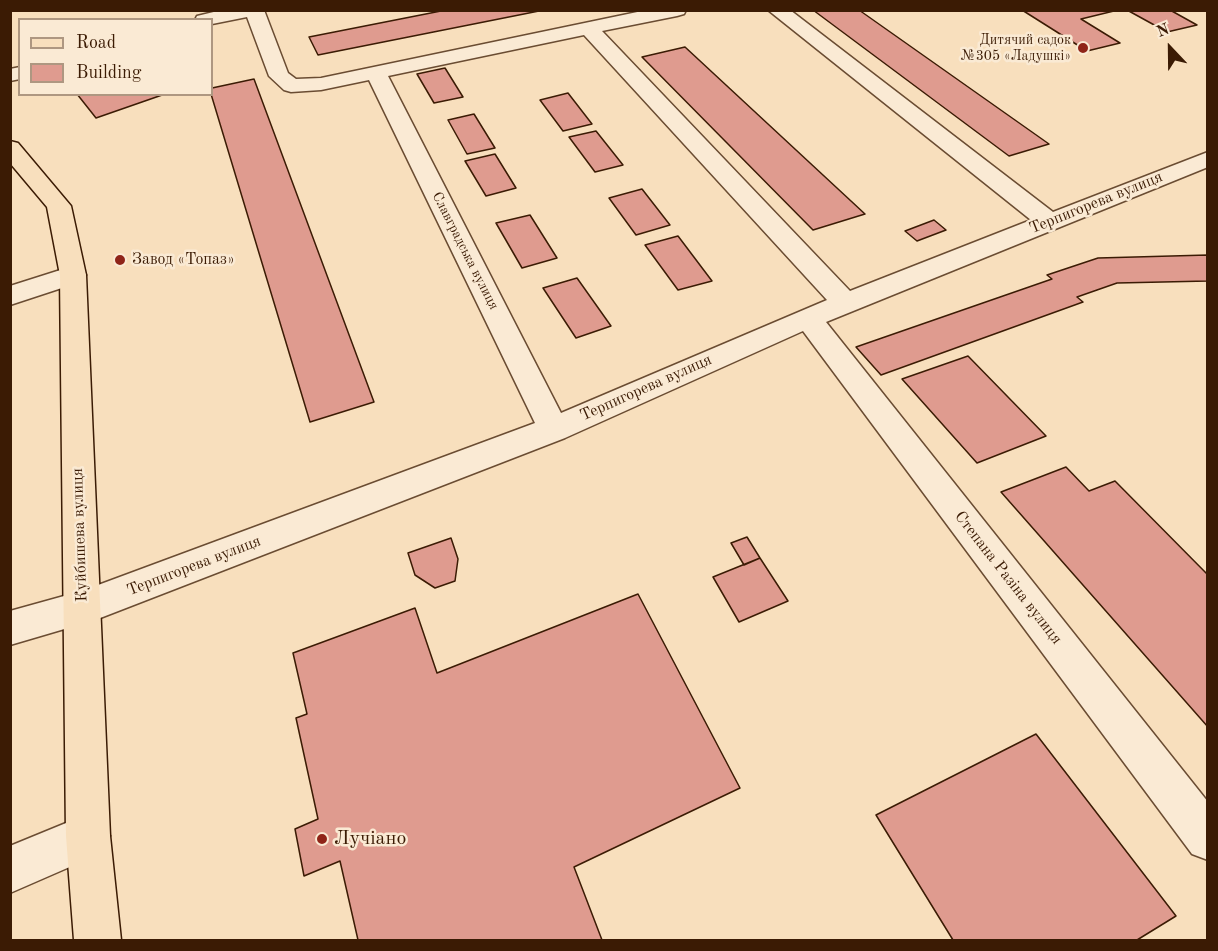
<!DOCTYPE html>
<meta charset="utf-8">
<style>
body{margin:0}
#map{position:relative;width:1218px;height:951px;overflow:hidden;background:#f8dfbd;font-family:"Old Standard TT",serif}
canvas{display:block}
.frame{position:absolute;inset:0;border:12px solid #3b1b04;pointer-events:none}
.legend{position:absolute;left:18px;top:18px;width:195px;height:78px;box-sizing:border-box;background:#faead4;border:2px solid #ae9781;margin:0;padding:8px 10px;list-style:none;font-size:18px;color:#3b1b04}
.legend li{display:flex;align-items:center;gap:12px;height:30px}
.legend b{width:30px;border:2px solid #ae9781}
.north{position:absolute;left:1140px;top:18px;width:60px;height:60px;-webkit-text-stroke:4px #faead4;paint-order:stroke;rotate:338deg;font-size:16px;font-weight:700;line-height:24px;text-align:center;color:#3b1b04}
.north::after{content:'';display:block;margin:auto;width:21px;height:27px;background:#3b1b04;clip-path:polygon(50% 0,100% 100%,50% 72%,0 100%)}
</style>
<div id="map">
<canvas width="1218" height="951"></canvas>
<div class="frame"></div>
<ul class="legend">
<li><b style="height:8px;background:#f8dfbd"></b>Road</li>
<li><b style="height:16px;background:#df9b8f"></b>Building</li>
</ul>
<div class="north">N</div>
</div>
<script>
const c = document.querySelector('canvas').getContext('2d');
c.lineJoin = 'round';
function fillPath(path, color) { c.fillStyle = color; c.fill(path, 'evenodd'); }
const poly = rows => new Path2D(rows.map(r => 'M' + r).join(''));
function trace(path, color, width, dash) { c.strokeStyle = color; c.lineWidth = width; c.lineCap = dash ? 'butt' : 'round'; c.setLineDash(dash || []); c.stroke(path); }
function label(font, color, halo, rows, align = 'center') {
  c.font = font + ' "Old Standard TT",serif'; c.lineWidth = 5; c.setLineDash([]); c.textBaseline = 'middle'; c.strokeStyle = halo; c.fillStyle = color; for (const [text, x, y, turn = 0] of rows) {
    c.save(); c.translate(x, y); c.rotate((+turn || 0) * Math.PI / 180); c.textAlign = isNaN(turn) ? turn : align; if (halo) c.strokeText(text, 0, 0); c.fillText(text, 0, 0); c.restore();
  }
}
const building = poly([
 [446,10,544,10,318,55,309,37,446,10],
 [813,10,859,10,1049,144,1009,156,813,10],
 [1022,10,1118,10,1081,19,1120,43,1087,51,1022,10],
 [1127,10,1170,10,1197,25,1167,32,1127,10],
 [685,47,865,214,813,230,642,57,685,47],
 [445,68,463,97,434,103,417,74,445,68],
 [254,79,374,402,310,422,211,94,212,88,254,79],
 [568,93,592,124,563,131,540,100,568,93],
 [77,94,165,94,96,118,77,94],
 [474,114,495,148,467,154,448,120,474,114],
 [596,131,623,165,595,172,569,137,596,131],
 [495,154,516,188,486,196,465,161,495,154],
 [642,189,670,225,636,235,609,198,642,189],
 [530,215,557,258,522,268,496,223,530,215],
 [934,220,946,230,917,241,905,231,934,220],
 [678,236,712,281,678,290,645,245,678,236],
 [1208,255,1208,281,1117,283,1077,297,1083,302,881,375,856,347,1052,279,1047,275,1098,258,1208,255],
 [577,278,611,326,576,338,543,288,577,278],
 [968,356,1046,436,977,463,902,379,968,356],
 [1066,467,1089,491,1115,481,1208,575,1208,727,1001,492,1066,467],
 [747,537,760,558,744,565,731,543,747,537],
 [451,538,458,559,455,581,435,588,415,575,408,553,451,538],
 [760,558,788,601,739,622,713,577,760,558],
 [638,594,740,788,574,867,602,940,358,940,340,861,304,876,295,829,318,819,296,718,307,714,293,653,415,608,437,673,638,594],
 [1036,734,1176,916,1137,940,953,940,876,815,1036,734]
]);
const minor = poly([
 [222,10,264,10,288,73,296,79,321,78,647,10,686,10,684,14,677,16,602,31,850,291,1031,220,768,10,790,10,1053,212,1208,152,1208,167,826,322,1208,802,1208,860,1192,854,803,331,565,438,95,620,10,645,10,611,82,591,535,423,369,80,321,90,291,92,284,90,269,76,247,17,212,24,212,20,195,20,197,16,222,10],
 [584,35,827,300,561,413,388,76,584,35],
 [20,67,20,79,10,81,10,69,20,67],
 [73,266,83,269,86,275,83,281,10,305,10,286,73,266],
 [88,814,104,820,110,836,104,852,10,893,10,846,88,814]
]);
const major = poly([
 [10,141,18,143,71,206,86,275,110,836,121,940,74,940,66,836,60,275,47,207,10,163,10,141]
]);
const markers = [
 [1083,48,6,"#8f2418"],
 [120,260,6,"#8f2418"],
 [322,839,6,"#8f2418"]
];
const farPoinames = [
 ["Дитячий садок",1071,40],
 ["№305 «Ладушкі»",1071,56]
];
const farStreetnames = [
 ["Славградська вулиця",465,251,63]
];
const streetNames = [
 ["Терпигорева вулиця",1096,203,-22],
 ["Терпигорева вулиця",646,388,-24],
 ["Куйбишева вулиця",80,535,-92],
 ["Терпигорева вулиця",194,566,-21],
 ["Степана Разіна вулиця",1008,578,52]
];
const poiNames = [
 ["Завод «Топаз»",132,260]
];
const nearPoinames = [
 ["Лучіано",334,839]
];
fillPath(building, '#df9b8f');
trace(building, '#3b1b04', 1.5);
trace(minor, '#6a4c32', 3);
trace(major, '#3b1b04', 3);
fillPath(minor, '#faead4');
fillPath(major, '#f8dfbd');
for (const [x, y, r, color] of markers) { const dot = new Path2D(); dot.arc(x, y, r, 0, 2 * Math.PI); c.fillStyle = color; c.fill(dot); trace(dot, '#faead4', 2); }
label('14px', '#3b1b04', '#faead4', farPoinames, 'right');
label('14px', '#3b1b04', '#faead4', farStreetnames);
label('16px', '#3b1b04', '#faead4', streetNames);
label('16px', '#3b1b04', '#faead4', poiNames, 'left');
label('20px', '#3b1b04', '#faead4', nearPoinames, 'left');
</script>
